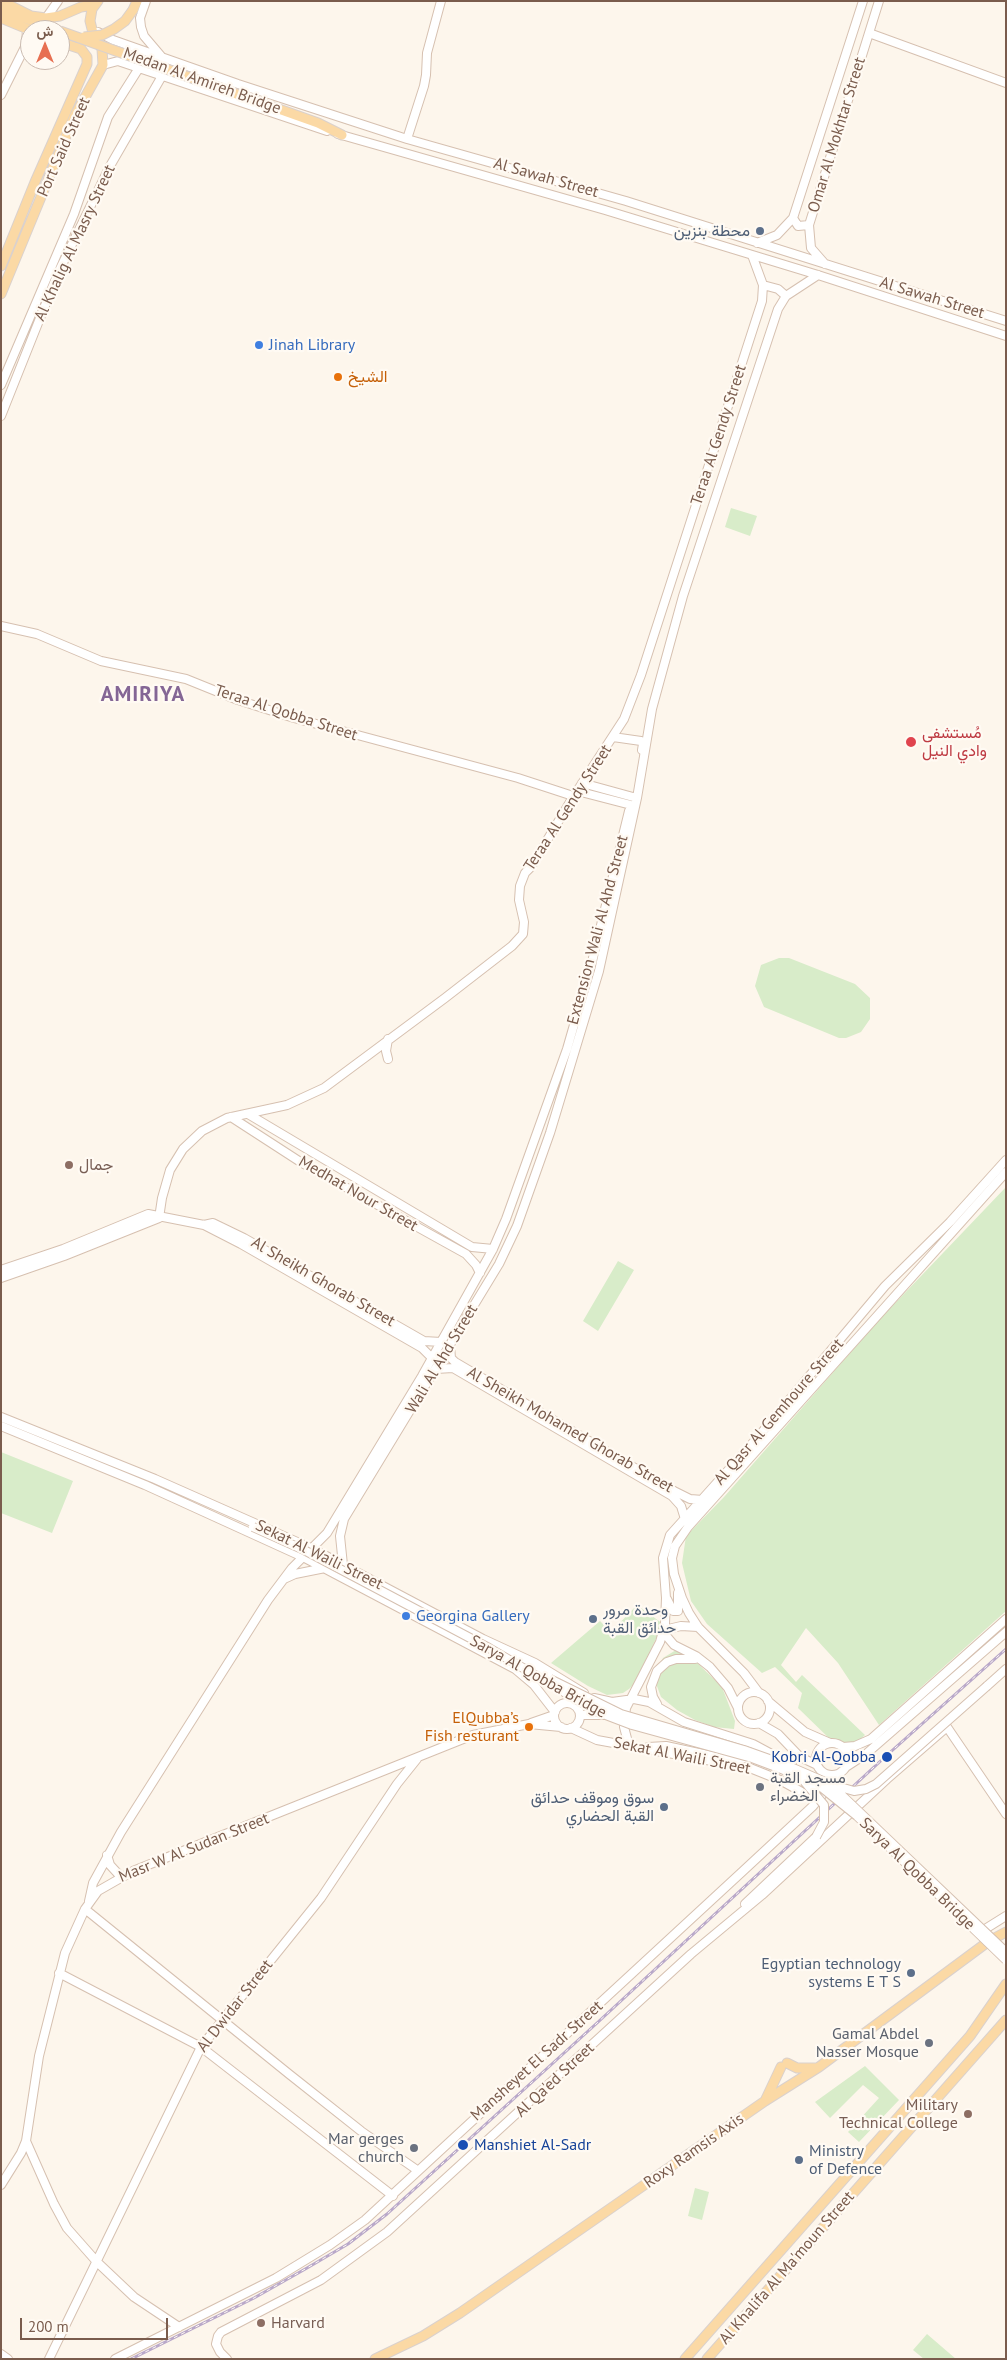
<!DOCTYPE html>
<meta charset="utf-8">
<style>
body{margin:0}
#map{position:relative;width:1007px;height:2360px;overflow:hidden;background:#fdf6ec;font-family:"PT Sans",Vazirmatn,sans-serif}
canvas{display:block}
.frame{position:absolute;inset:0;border:2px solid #7a5c4d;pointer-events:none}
.north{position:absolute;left:20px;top:20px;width:50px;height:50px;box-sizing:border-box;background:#fffaf3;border:1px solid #cabbb1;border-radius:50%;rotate:0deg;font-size:14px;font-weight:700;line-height:20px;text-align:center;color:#7a5c4d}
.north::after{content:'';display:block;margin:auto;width:18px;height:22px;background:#e76f51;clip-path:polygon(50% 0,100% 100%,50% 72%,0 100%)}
.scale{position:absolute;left:20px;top:2318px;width:148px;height:22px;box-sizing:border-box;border:2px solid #7a5c4d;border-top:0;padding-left:6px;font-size:15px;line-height:18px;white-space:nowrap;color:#7a5c4d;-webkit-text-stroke:4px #fffaf3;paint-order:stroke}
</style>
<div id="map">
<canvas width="1007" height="2360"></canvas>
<div class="frame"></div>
<div class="north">ش</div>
<div class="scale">200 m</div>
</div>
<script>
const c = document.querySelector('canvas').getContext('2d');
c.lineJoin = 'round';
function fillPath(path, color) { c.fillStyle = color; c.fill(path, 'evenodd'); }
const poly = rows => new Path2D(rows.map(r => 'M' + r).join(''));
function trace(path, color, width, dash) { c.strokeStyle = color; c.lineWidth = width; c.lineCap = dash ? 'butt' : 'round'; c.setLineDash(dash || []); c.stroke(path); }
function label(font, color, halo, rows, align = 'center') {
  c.font = font + ' "PT Sans",Vazirmatn,sans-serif'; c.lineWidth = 4.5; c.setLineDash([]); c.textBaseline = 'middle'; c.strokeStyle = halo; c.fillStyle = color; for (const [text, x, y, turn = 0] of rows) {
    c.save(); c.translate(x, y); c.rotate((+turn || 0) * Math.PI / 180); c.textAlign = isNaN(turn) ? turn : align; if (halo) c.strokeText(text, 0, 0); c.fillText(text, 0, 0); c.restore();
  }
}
const green = poly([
 [731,508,757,516,750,536,725,527],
 [779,958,789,958,855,984,870,998,870,1019,861,1032,846,1038,839,1038,764,1007,755,986,761,965],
 [1006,1187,1006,1611,879,1725,838,1663,806,1628,781,1665,796,1682,802,1675,865,1735,851,1748,835,1744,798,1708,802,1693,775,1667,762,1673,707,1624,691,1601,682,1563,686,1536,724,1497,879,1320],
 [618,1261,634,1270,598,1331,583,1321],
 [1,1452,73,1481,52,1533,1,1513],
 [637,1605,663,1624,635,1683,629,1689,623,1693,607,1695,588,1686,551,1663,600,1621,611,1632],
 [676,1650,686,1652,722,1687,735,1721,734,1729,714,1727,695,1720,677,1710,661,1697,655,1681,659,1665,663,1658],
 [865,2066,899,2100,859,2142,848,2132,879,2098,863,2085,830,2118,815,2102],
 [695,2188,709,2192,702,2220,688,2216],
 [927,2334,956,2359,924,2359,913,2350]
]);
const secondary = poly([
 [146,1,140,18,141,27,144,36,161,56],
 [46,18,58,1],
 [98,32,113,40,238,84,407,139,626,201,1006,321],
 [869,33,1006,83],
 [103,65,118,61,327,131],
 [1,95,26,45,27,29],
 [338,134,605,210,818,275,1006,336],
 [407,139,424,86,426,75,427,53,441,1],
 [793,218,798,226,809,225],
 [757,243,777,235,793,218,863,1],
 [825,264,811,248,809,225,879,1],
 [763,285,778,289,786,296],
 [1,385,74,214,108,117,139,68],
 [1,416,58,273,110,166,162,76],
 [1,626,37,634,101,661,186,679,238,700,294,718,518,778,573,796],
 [613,737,641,741,643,744,642,750],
 [582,783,633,797],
 [577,791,631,805],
 [388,1039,386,1051,388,1059],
 [248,1114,472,1247,493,1249],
 [231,1117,302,1163,466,1254,476,1265,480,1273],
 [159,1218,162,1198,170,1170,183,1149,202,1131,227,1118,287,1105,324,1088,445,998,512,946,523,934,524,922,519,900,520,886,525,873,531,867,570,802,624,719,641,675,762,301,763,285,752,255],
 [204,1225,241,1244,422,1348,432,1358],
 [1,1270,63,1249,148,1214,204,1225,213,1223,244,1238,424,1341,441,1342],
 [1,1278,64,1256,159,1218],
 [450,1346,451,1358,455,1362,674,1491,690,1499,703,1500],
 [436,1369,453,1368,672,1496,681,1506,685,1519],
 [1,1417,155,1479,313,1549,483,1639,535,1663,584,1693],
 [1,1426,145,1485,303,1557,515,1669,534,1685,555,1712],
 [343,1565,340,1536,344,1519,499,1264,517,1226,550,1133,599,971,637,798,652,709,683,596,778,309,786,296,818,275],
 [284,1579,295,1574,325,1568],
 [667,1599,673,1611,678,1611,678,1593],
 [664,1630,681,1626,698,1627],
 [663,1632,674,1645,696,1656,710,1667,728,1688,738,1708],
 [515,1658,550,1679],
 [987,1686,1006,1669],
 '738 1708a16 16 0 1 1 32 0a16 16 0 1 1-32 0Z',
 [759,1693,744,1673,698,1627,689,1613,682,1598,674,1574,672,1558,675,1546,688,1527,1006,1172],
 [594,1698,612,1702,634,1699,649,1702,684,1722,753,1744,792,1765],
 [768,1701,805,1732,830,1743],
 '554 1716a13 13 0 1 1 26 0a13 13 0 1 1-26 0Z',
 [657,1704,653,1697,651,1687,657,1671,667,1662,676,1659,695,1659],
 [580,1715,605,1715,618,1709,628,1701],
 [531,1723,554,1715],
 [759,1723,778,1734,800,1757,817,1765],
 [571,1728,597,1740,750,1768,780,1780,818,1801],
 '816 1759a16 16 0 1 1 32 0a16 16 0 1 1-32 0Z',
 [629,1746,624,1727,626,1708,660,1642,665,1624,666,1598,663,1558,670,1535,758,1437,885,1286,950,1222,1006,1160],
 [648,1747,666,1746,722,1758,752,1758],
 [843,1747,855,1746,871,1739,1006,1619],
 [846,1767,866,1754,1006,1632],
 [107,1855,110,1865,121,1877],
 [89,1901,93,1883,121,1832,268,1600,292,1568,327,1533,422,1376,493,1249,506,1219,567,1049,591,966,629,811],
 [745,1904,816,1837],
 [85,1909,289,2074,361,2131,417,2170],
 [982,1931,1006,1916],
 [59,1973,201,2047,393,2196],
 [26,2141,54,2204,67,2228,97,2262,134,2297,179,2327],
 [1,2185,21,2153,26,2141,39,2056,65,1953,85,1909,98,1891,133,1871,473,1735,529,1724,561,1727],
 [1,2354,8,2359],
 [49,2359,201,2047,321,1898,397,1784,417,1759],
 [115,2359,276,2278,330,2245,365,2220,743,1871,813,1806,841,1772],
 [227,2359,220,2352,216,2344,218,2336,221,2332,321,2280,387,2232,691,1954,762,1895,887,1779,947,1727,1006,1814]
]);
const primary = poly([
 [1,1,31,16,46,18,60,16,81,7,94,5],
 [1,9,57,30],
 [133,10,137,1],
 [1,18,30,30],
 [197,80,318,123,342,135],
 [1,266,35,182,87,64,87,57,81,49,60,42],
 [1,294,74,117,103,65,102,49,93,33,90,21,92,9,98,1],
 [787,2063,797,2068,816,2068],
 [765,2101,781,2067],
 [375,2359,423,2336,460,2313,765,2101,819,2067,989,1941,1006,1932],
 [685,2359,970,2036,1006,1984],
 [707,2359,1006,2020]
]);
const rail = poly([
 [131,2359,254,2298,307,2268,348,2244,387,2214,597,2023,886,1756,1006,1649]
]);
const secondaryBridge = poly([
 [253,1527,304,1550,489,1648,598,1712,632,1725,752,1758,784,1770,821,1787,857,1816,1006,1960],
 [550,1679,621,1714,744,1750,786,1765,830,1784,1006,1952],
 [804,1781,824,1805,824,1822,816,1837],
 [833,1785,854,1791,866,1789,876,1784,987,1686]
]);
const primaryBridge = poly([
 [60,31,197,80],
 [84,37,102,35,114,29,125,21,133,10]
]);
const markers = [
 [760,231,5,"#5c6f8a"],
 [259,345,5,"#3f7fe0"],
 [338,377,5,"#e8710a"],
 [911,742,6,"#e0444e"],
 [69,1165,5,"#8d6e63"],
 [406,1616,5,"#3f7fe0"],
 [593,1619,5,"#5c6f8a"],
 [529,1727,5,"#e8710a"],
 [887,1757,6,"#1a4fb4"],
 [760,1787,5,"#6b7280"],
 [664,1807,5,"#5c6f8a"],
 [911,1973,5,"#5c6f8a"],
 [929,2043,5,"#6b7280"],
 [968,2114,5,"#8d6e63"],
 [463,2145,6,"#1a4fb4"],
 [414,2148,5,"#6b7280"],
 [799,2160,5,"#5c6f8a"],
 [261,2323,5,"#8d6e63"]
];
const streetNames = [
 ["Medan Al Amireh Bridge",202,81,20],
 ["Omar Al Mokhtar Street",837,135,-73],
 ["Port Said Street",64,147,-66],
 ["Al Sawah Street",546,178,16],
 ["Al Khalig Al Masry Street",75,243,-65],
 ["Al Sawah Street",932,298,17],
 ["Teraa Al Gendy Street",719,435,-72],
 ["Teraa Al Qobba Street",286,713,18],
 ["Teraa Al Gendy Street",568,808,-57],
 ["Extension Wali Al Ahd Street",598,930,-75],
 ["Medhat Nour Street",358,1194,30],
 ["Al Sheikh Ghorab Street",323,1282,30],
 ["Wali Al Ahd Street",442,1359,-59],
 ["Al Qasr Al Gemhoure Street",779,1412,-49],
 ["Al Sheikh Mohamed Ghorab Street",570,1430,30],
 ["Sekat Al Waili Street",319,1555,26],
 ["Sarya Al Qobba Bridge",538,1677,29],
 ["Sekat Al Waili Street",682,1756,11],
 ["Masr W Al Sudan Street",194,1848,-22],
 ["Sarya Al Qobba Bridge",917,1874,44],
 ["Al Dwidar Street",235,2006,-52],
 ["Mansheyet El Sadr Street",537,2061,-42],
 ["Al Qa'ed Street",555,2080,-43],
 ["Roxy Ramsis Axis",694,2151,-35],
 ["Al Khalifa Al Ma'moun Street",787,2268,-49]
];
const serviceNames = [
 ["محطة بنزين",750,231],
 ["وحدة مرور",603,1610,"left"],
 ["حدائق القبة",603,1628,"left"],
 ["سوق وموقف حدائق",654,1798],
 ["القبة الحضاري",654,1816],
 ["Egyptian technology",901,1964],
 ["systems E T S",901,1982],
 ["Ministry",809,2151,"left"],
 ["of Defence",809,2169,"left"]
];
const shopNames = [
 ["Jinah Library",269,345],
 ["Georgina Gallery",416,1616]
];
const foodNames = [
 ["الشيخ",348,377],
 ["ElQubba’s",519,1718,"right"],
 ["Fish resturant",519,1736,"right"]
];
const healthNames = [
 ["مُستشفى",922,733],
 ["وادي النيل",922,751]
];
const educationNames = [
 ["جمال",79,1165],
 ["Military",958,2105,"right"],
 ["Technical College",958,2123,"right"],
 ["Harvard",271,2323]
];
const transitNames = [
 ["Kobri Al-Qobba",876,1757],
 ["Manshiet Al-Sadr",474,2145,"left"]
];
const worshipNames = [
 ["مسجد القبة",770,1778,"left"],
 ["الخضراء",770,1796,"left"],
 ["Gamal Abdel",919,2034],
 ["Nasser Mosque",919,2052],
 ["Mar gerges",404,2139],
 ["church",404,2157]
];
const districtNames = [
 ["AMIRIYA",143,695]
];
fillPath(green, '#d8ecc9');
trace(secondary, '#d6c0b0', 10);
trace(primary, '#dad1cd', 11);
trace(secondary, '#fff', 8);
trace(primary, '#fbd9a5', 9);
trace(rail, '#b9a8c9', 3);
trace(rail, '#fffaf3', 1, [4]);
trace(secondaryBridge, '#d6c0b0', 10, []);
trace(primaryBridge, '#dad1cd', 11, []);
trace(secondaryBridge, '#fff', 8);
trace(primaryBridge, '#fbd9a5', 9);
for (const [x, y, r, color] of markers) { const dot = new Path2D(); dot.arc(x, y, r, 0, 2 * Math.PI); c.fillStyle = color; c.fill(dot); trace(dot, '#fffaf3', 2); }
label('16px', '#7a5c4d', '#fffaf3', streetNames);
label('16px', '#4e5e75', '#fffaf3', serviceNames, 'right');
label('16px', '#366cbe', '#fffaf3', shopNames, 'left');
label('16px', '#c56008', '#fffaf3', foodNames, 'left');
label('16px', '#be3a42', '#fffaf3', healthNames, 'left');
label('16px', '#785e54', '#fffaf3', educationNames, 'left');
label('16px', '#164399', '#fffaf3', transitNames, 'right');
label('16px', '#5b616d', '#fffaf3', worshipNames, 'right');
c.letterSpacing = '1px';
label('bold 21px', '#846695', '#fffaf3', districtNames);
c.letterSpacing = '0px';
</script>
